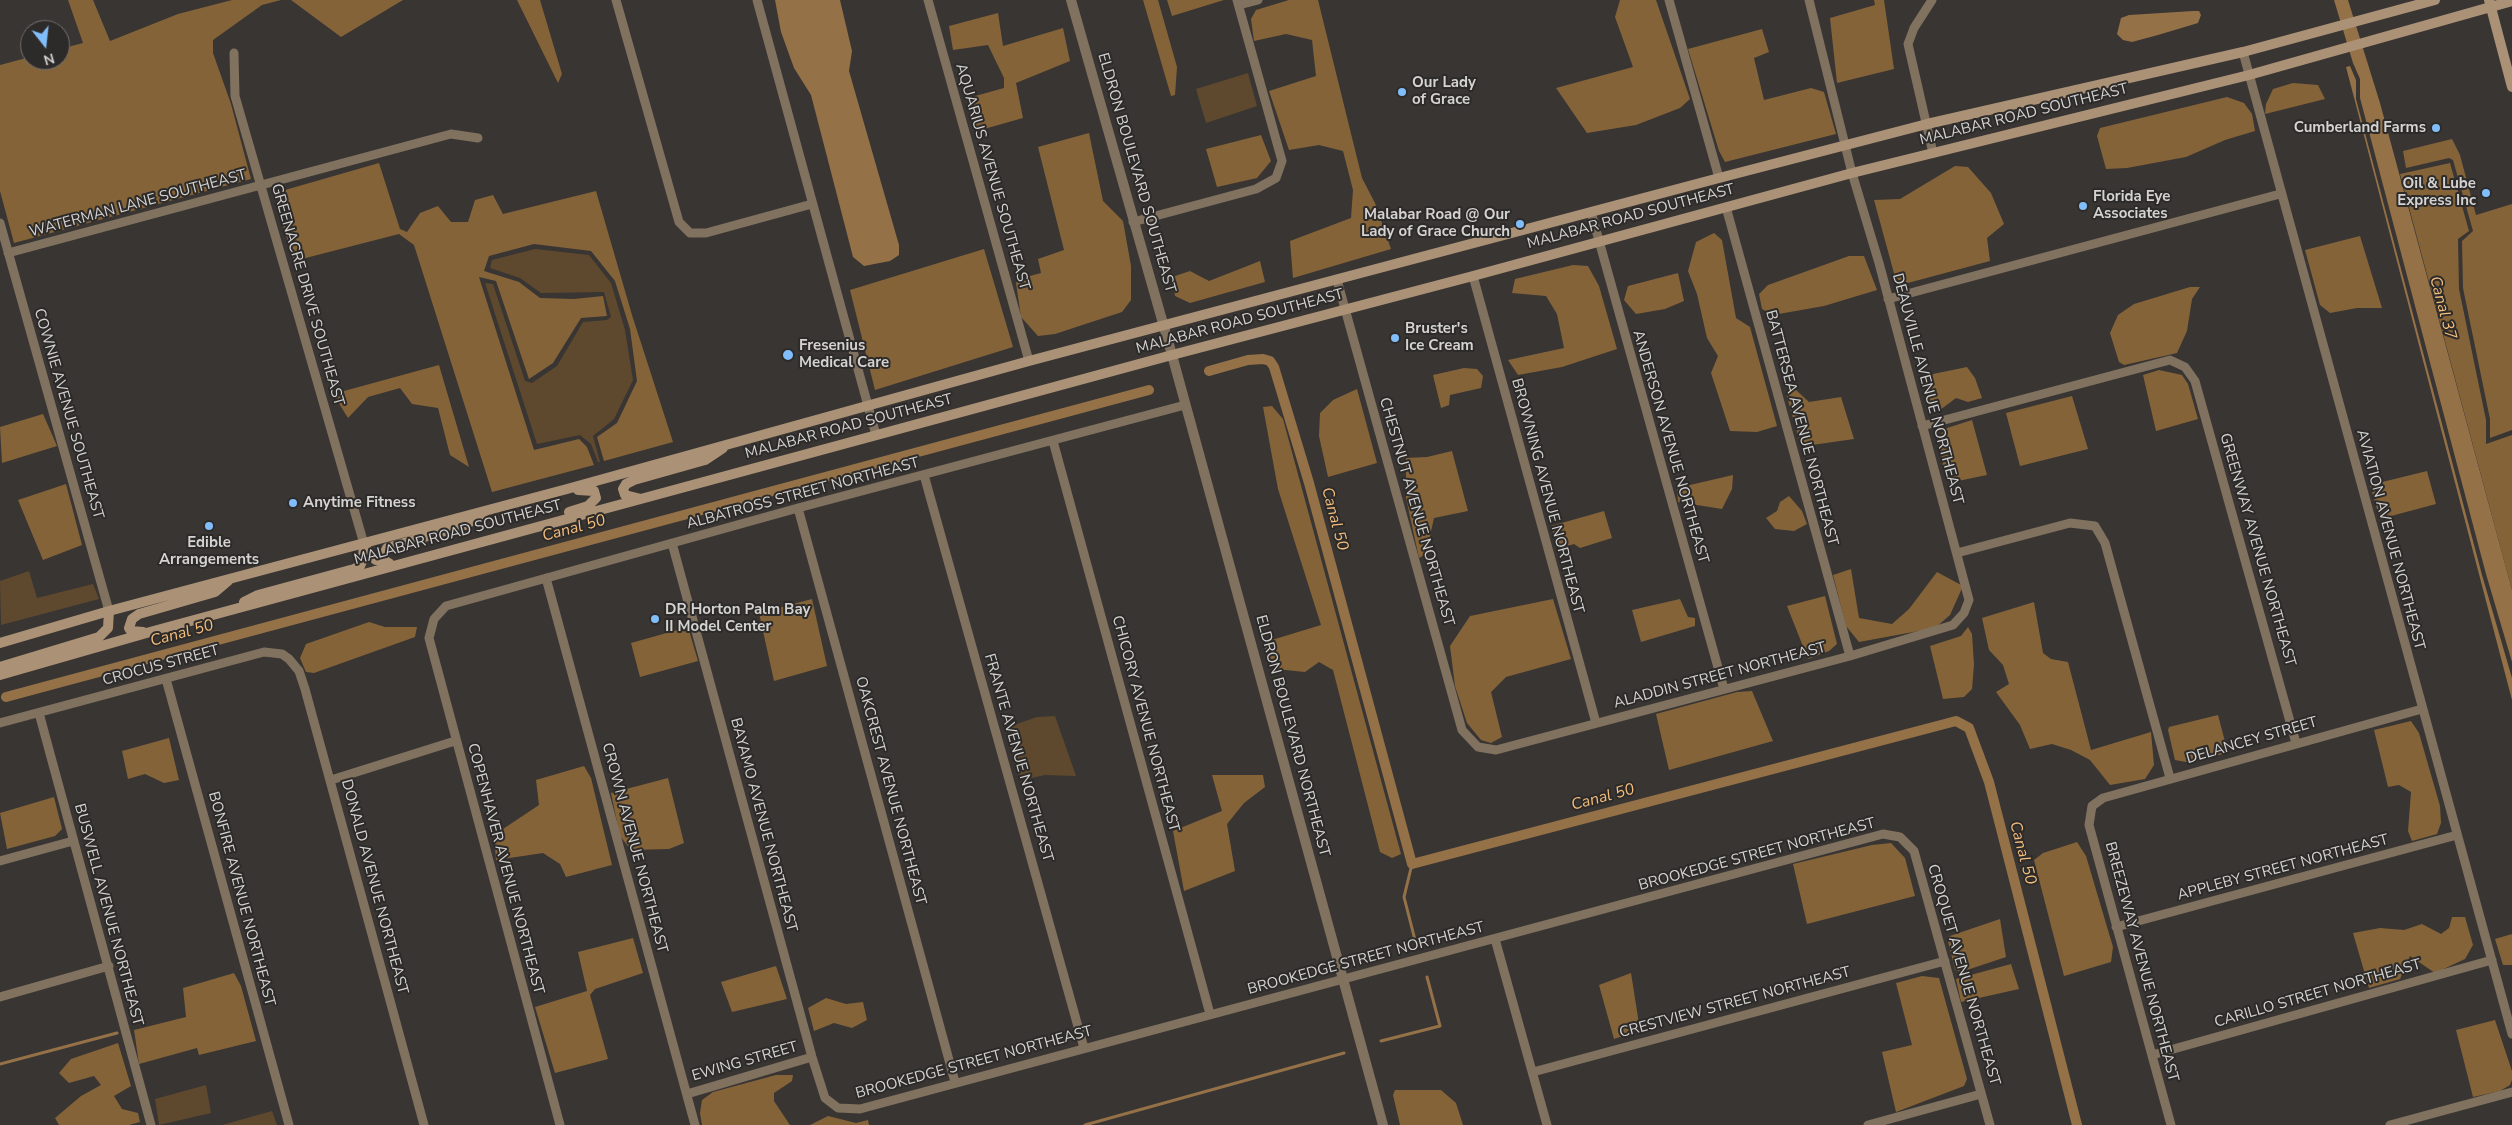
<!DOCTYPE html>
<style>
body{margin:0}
#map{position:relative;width:2512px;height:1125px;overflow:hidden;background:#383533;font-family:"Nunito Sans",sans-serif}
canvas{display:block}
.north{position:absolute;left:20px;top:20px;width:50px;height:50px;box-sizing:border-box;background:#2d2b29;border:1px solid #706e6c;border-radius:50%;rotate:164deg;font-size:14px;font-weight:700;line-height:20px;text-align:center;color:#d4d3d1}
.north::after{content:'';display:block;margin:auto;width:18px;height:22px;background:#81bdfa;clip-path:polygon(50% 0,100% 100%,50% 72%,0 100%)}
</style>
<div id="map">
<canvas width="2512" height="1125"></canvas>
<div class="north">N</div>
</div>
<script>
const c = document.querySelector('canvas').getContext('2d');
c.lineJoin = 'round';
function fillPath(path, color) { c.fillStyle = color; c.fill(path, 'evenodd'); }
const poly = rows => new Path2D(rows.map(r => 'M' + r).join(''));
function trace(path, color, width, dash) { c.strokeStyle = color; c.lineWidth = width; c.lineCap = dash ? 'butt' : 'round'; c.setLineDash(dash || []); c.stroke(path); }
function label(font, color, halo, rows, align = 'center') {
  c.font = font + ' "Nunito Sans",sans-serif'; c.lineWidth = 4; c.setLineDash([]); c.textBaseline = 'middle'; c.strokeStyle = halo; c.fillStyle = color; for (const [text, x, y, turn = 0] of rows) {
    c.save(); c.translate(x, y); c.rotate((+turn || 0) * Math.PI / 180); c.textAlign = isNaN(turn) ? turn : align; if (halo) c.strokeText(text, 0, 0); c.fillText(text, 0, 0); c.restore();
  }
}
const green = poly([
 [1248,73,1257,106,1206,123,1196,89],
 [535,249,589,255,611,283,625,330,633,380,614,419,593,436,600,462,598,462,591,444,580,435,537,444,485,283,493,284,525,381,532,383,557,366,583,322,607,320,611,317,604,292,541,293,520,278,490,268,492,260],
 [29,571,37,598,93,584,99,599,1,625,0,581],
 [1055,716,1076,776,1045,775,1022,780,1013,759,1008,727,1037,717],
 [206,1085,211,1113,159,1125,155,1099],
 [272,1111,277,1125,222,1125]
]);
const forest = poly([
 [68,0,93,0,110,41,178,14,232,0,281,0,262,5,213,40,213,53,231,104,251,179,14,243,0,191,0,65,30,57,30,60,60,60,60,49,83,43],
 [291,0,403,0,341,37],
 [517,0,540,0,562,74,558,83],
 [1143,0,1158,0,1177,67,1175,95,1171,96],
 [1167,0,1224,0,1172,16],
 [1289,0,1318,0,1362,178,1375,203,1391,249,1293,278,1290,241,1351,218,1353,190,1343,151,1319,145,1289,150,1269,91,1316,76,1312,40,1286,34,1254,41,1251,19,1256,10],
 [1620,0,1656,0,1690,99,1680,108,1636,125,1587,133,1556,88,1633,67,1615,17],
 [1874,0,1884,0,1894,69,1837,83,1830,18,1875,5],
 [998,13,1003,46,1063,28,1070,61,1016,83,1023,118,977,131,968,98,1004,88,1004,78,988,45,953,50,949,26],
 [1762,29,1769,52,1754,58,1764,100,1811,88,1824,92,1836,134,1725,162,1719,151,1688,49],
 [2293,83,2318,85,2325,99,2265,114,2266,104,2273,89],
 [2227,97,2244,103,2252,114,2255,131,2225,140,2186,157,2127,168,2106,169,2097,136,2100,128],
 [1089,133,1103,201,1123,221,1131,266,1131,300,1122,312,1055,334,1038,336,1021,317,1016,283,1019,279,1041,273,1038,259,1064,250,1038,147],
 [1261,135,1271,161,1257,178,1217,187,1206,149],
 [2452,139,2460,155,2476,215,2512,204,2512,430,2490,438,2490,419,2463,288,2462,241,2473,231,2453,160,2449,158,2406,168,2403,151],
 [379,163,400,229,407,232,420,213,438,206,451,222,468,222,475,200,493,195,503,214,596,191,632,315,673,442,604,461,597,437,617,423,637,381,630,329,615,281,591,251,534,244,489,256,484,271,519,282,540,298,574,299,603,296,607,316,581,318,553,363,529,379,496,281,479,277,534,450,579,439,587,447,594,465,492,492,414,245,399,234,294,261,276,203,280,196,285,190],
 [2450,163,2469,231,2458,239,2459,289,2486,420,2486,444,2512,435,2512,590,2400,174],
 [1955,166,1968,167,1991,193,2004,224,1987,238,1990,261,1904,284,1895,277,1874,200,1900,199],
 [1714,233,1722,240,1736,318,1750,327,1777,426,1757,432,1730,431,1711,373,1718,356,1707,338,1697,294,1688,271,1696,242],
 [2360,236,2382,308,2357,308,2330,313,2320,305,2305,250],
 [984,249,1013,347,875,390,850,290],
 [1849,256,1864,256,1877,290,1824,306,1773,315,1762,309,1759,294,1768,285],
 [1260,261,1265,282,1190,303,1175,296,1172,277,1190,271,1209,281],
 [1573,265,1588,266,1599,286,1617,349,1562,367,1518,375,1508,360,1564,348,1557,314,1546,296,1512,293,1515,279],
 [1678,273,1684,301,1665,309,1636,314,1624,300,1628,286],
 [2190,287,2200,287,2192,299,2187,331,2177,353,2124,365,2119,362,2110,333,2118,315,2134,304],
 [439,365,469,467,450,455,438,408,412,404,400,388,368,397,348,418,333,394],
 [1967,367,1975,378,1982,398,1968,402,1956,398,1940,410,1930,406,1930,382,1933,374],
 [1464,368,1477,369,1483,376,1481,388,1450,395,1449,405,1441,408,1433,375],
 [2159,370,2182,375,2188,384,2198,419,2156,431,2143,375],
 [1357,389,1377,463,1328,477,1319,436,1320,413,1333,400],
 [1796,390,1809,402,1841,397,1854,439,1805,446,1800,443,1786,393],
 [2072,396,2088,449,2020,466,2006,413],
 [1272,406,1283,419,1401,854,1392,858,1380,852,1333,670,1319,662,1305,672,1276,669,1262,643,1321,625,1278,489,1263,407],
 [43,414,57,446,2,463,0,427],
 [1972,420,1987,475,1953,482,1943,466,1939,439,1944,429],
 [1452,451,1468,511,1434,518,1426,554,1419,558,1406,498,1406,458,1427,457],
 [2427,471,2436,504,2380,519,2370,485],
 [1733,475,1732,489,1722,509,1678,502,1677,488],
 [66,484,82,545,43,560,18,500],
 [1789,496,1802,511,1807,524,1794,531,1775,529,1766,518,1777,511,1780,502],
 [1604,511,1612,538,1580,548,1574,544,1558,549,1551,526],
 [1851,569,1859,618,1892,624,1909,609,1937,572,1963,586,1950,615,1935,628,1859,642,1846,626,1833,575],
 [1825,596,1837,644,1829,651,1808,659,1787,606],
 [812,599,827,666,774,681,759,613],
 [1553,599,1571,659,1506,677,1491,692,1502,737,1491,743,1481,740,1467,723,1455,686,1450,646,1470,616],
 [1680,599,1688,617,1695,618,1695,626,1641,642,1632,610],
 [2034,602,2043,653,2051,659,2068,662,2091,750,2151,732,2154,765,2145,779,2110,785,2090,760,2071,750,2052,744,2030,749,2020,725,1996,692,2009,684,2003,665,1989,650,1982,618],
 [369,622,385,627,417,627,415,637,314,673,306,672,300,658,306,644],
 [688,627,698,661,640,677,631,643],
 [1968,627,1972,634,1974,665,1972,689,1964,697,1943,699,1930,646,1961,636],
 [1752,691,1773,741,1669,770,1656,714,1737,692],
 [2218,715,2228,753,2186,762,2175,760,2168,730,2169,727],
 [2411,721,2419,733,2440,806,2441,823,2437,834,2412,841,2408,831,2411,792,2399,785,2388,787,2374,730],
 [169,738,179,780,164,783,145,774,128,779,122,751],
 [584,766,591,778,612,865,566,877,560,864,543,853,496,860,494,835,539,805,536,780],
 [1212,775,1263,775,1265,787,1244,803,1227,824,1235,871,1184,891,1173,831,1222,811],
 [668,778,684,843,669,849,631,850,620,836,611,793],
 [54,797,62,829,55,836,7,849,0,813],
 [2077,842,2086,856,2113,947,2111,962,2064,976,2034,860,2043,853],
 [1891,843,1905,858,1915,896,1807,924,1793,864,1872,845],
 [2452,917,2465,917,2473,945,2465,959,2435,973,2410,956,2400,979,2369,988,2353,933,2380,928,2404,930,2422,924,2441,934,2449,928],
 [2000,919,2006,957,1961,972,1955,970,1947,937],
 [2512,934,2512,965,2503,965,2495,939],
 [633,938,643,973,595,989,590,995,608,1059,555,1073,535,1007,587,991,578,952],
 [2011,964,2019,989,1961,1002,1956,979],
 [776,966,787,999,732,1012,721,982],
 [234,973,241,986,256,1041,199,1055,197,1048,139,1064,134,1030,186,1017,183,988],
 [1631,973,1640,1030,1614,1039,1599,985],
 [1922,976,1939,978,1967,1079,1964,1086,1896,1112,1882,1052,1912,1045,1896,983],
 [826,998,846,1004,863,1002,867,1020,852,1028,834,1023,814,1031,808,1008],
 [2495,1020,2512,1071,2512,1080,2510,1085,2500,1091,2473,1097,2456,1030],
 [118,1043,131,1086,114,1096,122,1109,138,1113,140,1122,129,1125,59,1125,55,1118,81,1096,101,1085,94,1076,69,1083,59,1073,71,1059],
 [776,1075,793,1075,792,1081,774,1093,774,1101,790,1125,702,1125,700,1113,702,1100,713,1092],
 [1395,1090,1441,1090,1456,1103,1463,1125,1400,1125,1393,1095],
 [828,1116,856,1123,868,1120,869,1125,810,1125]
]);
const water = poly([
 [775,0,840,0,852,51,849,71,899,245,899,255,890,261,864,266,853,257,811,95,794,68,781,32],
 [2334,0,2348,0,2380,103,2512,590,2512,662,2486,574,2360,98,2360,79,2353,63],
 [2193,11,2199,11,2201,15,2198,23,2158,35,2132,42,2123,40,2117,34,2121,18,2129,15],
 [2350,66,2356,80,2356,99,2482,575,2512,678,2512,700,2346,67]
]);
const stream = poly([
 [1412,864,1404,897,1415,940],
 [1381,1041,1440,1026,1427,977],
 [0,1064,117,1033],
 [1085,1125,1344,1053]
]);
const canal = poly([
 [1209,371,1248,360,1263,359,1270,361,1274,367,1309,483,1412,864,1956,721,1969,728,1989,782,2077,1125],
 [6,697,1149,390]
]);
const minor = poly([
 [616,0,679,222,690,233,706,233,812,204],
 [757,0,876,435],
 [928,0,1029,361],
 [1669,0,1719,178],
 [1932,0,1914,28,1908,44,1933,153],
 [1239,5,1258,0],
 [2243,52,2512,1034],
 [234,53,235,96,364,544],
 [1726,207,1850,656],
 [1591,212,1724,689],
 [1133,222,1256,189,1276,178,1282,161,1237,0],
 [0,223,109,611],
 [8,253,451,134,478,138],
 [1473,276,1596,723],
 [1337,280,1462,730,1478,747,1496,750,1850,656,1953,625,1964,613,1969,600,1879,263,1852,173,1809,0],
 [1888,299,2280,194],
 [1922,426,2170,360,2185,367,2195,381,2296,743],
 [1053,441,1210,1014],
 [924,475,1084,1048],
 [798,508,955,1082],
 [672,543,812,1057,825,1098,838,1108,860,1109,1883,834,1900,837,1914,851,1990,1125],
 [1957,553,2070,523,2095,526,2105,543,2170,778],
 [546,578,695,1125],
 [166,679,289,1125],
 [39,713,151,1125],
 [0,723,264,652,282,654,289,659,299,671,305,689,424,1125],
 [331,780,455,741],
 [0,861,73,841],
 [2116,927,2457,835],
 [1495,939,1547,1125],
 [0,997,109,966],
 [2152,1055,2492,960],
 [1533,1072,1945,961],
 [687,1094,812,1057],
 [560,1125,429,638,434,619,446,606,798,508,1185,405],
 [1868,1125,1981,1094],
 [2171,1125,2089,825,2092,806,2103,798,2422,709],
 [2390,1125,2512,1092]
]);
const tertiary = poly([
 [1071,0,1172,355,1383,1125]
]);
const secondary = poly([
 [2489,0,2512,87],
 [641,499,625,495,623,489,626,484,634,480,705,460,723,448],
 [569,512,588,506,596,498,594,491,578,490],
 [365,545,368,553,376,560,389,563],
 [386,562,383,556,387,548,465,525,483,514],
 [244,602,258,595,354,569,360,566,363,559,364,544],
 [143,632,131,631,129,628,132,619,139,614,215,592,228,581],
 [0,643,109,611,567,489,1029,361,1719,178,1927,124,2243,52,2435,0],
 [0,667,99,637,108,628,109,611],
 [0,675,150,632,1172,355,1473,276,1852,173,2249,75,2512,1]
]);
const markers = [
 [1402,92,5,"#81bdfa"],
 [2436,128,5,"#81bdfa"],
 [2486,193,5,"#81bdfa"],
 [2083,206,5,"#81bdfa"],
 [1520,224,5,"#81bdfa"],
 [1395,338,5,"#81bdfa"],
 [788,355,6,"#81bdfa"],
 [293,503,5,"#81bdfa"],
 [209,526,5,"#81bdfa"],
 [655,619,5,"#81bdfa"]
];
const poiNames = [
 ["Our Lady",1412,83],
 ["of Grace",1412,100],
 ["Cumberland Farms",2426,128,"right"],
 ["Oil & Lube",2476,184,"right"],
 ["Express Inc",2476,201,"right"],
 ["Florida Eye",2093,197],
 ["Associates",2093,214],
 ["Malabar Road @ Our",1510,215,"right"],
 ["Lady of Grace Church",1510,232,"right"],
 ["Bruster's",1405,329],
 ["Ice Cream",1405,346],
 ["Fresenius",799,346],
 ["Medical Care",799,363],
 ["Anytime Fitness",303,503],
 ["Edible",209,543,"center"],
 ["Arrangements",209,560,"center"],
 ["DR Horton Palm Bay",665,610],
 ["II Model Center",665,627]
];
const streetNames = [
 ["MALABAR ROAD SOUTHEAST",2024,115,-14],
 ["ELDRON BOULEVARD SOUTHEAST",1136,173,74],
 ["AQUARIUS AVENUE SOUTHEAST",992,177,74],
 ["WATERMAN LANE SOUTHEAST",138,204,-15],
 ["MALABAR ROAD SOUTHEAST",1631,217,-15],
 ["GREENACRE DRIVE SOUTHEAST",307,295,74],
 ["MALABAR ROAD SOUTHEAST",1240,322,-15],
 ["DEAUVILLE AVENUE NORTHEAST",1927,389,75],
 ["COWNIE AVENUE SOUTHEAST",68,414,74],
 ["MALABAR ROAD SOUTHEAST",849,427,-15],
 ["BATTERSEA AVENUE NORTHEAST",1801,428,75],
 ["ANDERSON AVENUE NORTHEAST",1670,447,74],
 ["ALBATROSS STREET NORTHEAST",803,494,-15],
 ["BROWNING AVENUE NORTHEAST",1547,496,75],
 ["CHESTNUT AVENUE NORTHEAST",1416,512,74],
 ["MALABAR ROAD SOUTHEAST",458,533,-15],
 ["AVIATION AVENUE NORTHEAST",2390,540,75],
 ["GREENWAY AVENUE NORTHEAST",2257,550,74],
 ["CROCUS STREET",161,666,-15],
 ["ALADDIN STREET NORTHEAST",1720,676,-15],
 ["CHICORY AVENUE NORTHEAST",1145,724,75],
 ["ELDRON BOULEVARD NORTHEAST",1292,736,75],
 ["DELANCEY STREET",2252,741,-16],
 ["FRANTE AVENUE NORTHEAST",1018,758,74],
 ["OAKCREST AVENUE NORTHEAST",890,791,75],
 ["BAYAMO AVENUE NORTHEAST",763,825,75],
 ["CROWN AVENUE NORTHEAST",634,848,75],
 ["BROOKEDGE STREET NORTHEAST",1757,855,-15],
 ["APPLEBY STREET NORTHEAST",2283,868,-15],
 ["COPENHAVER AVENUE NORTHEAST",505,869,75],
 ["DONALD AVENUE NORTHEAST",374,887,75],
 ["BONFIRE AVENUE NORTHEAST",241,899,75],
 ["BUSWELL AVENUE NORTHEAST",108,915,75],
 ["BROOKEDGE STREET NORTHEAST",1366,959,-15],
 ["BREEZEWAY AVENUE NORTHEAST",2141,962,75],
 ["CROQUET AVENUE NORTHEAST",1963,975,74],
 ["CARILLO STREET NORTHEAST",2318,994,-16],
 ["CRESTVIEW STREET NORTHEAST",1735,1003,-15],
 ["EWING STREET",745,1062,-16],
 ["BROOKEDGE STREET NORTHEAST",974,1063,-15]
];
const waterNames = [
 ["Canal 37",2442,308,75],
 ["Canal 50",1334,519,75],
 ["Canal 50",574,529,-15],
 ["Canal 50",182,634,-15],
 ["Canal 50",1603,798,-15],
 ["Canal 50",2022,853,75]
];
fillPath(green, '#5f492e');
fillPath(forest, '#856339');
fillPath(water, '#957148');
trace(stream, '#957148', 3);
trace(canal, '#957148', 10);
trace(minor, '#81715f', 9);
trace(tertiary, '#81715f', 10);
trace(secondary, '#ab9276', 10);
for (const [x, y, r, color] of markers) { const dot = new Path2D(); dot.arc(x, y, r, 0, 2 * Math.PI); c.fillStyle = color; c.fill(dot); trace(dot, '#2d2b29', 2); }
label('bold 15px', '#d4d3d1', '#2d2b29', poiNames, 'left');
label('15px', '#d4d3d1', '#2d2b29', streetNames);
label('italic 16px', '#f2bc7c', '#2d2b29', waterNames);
</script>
